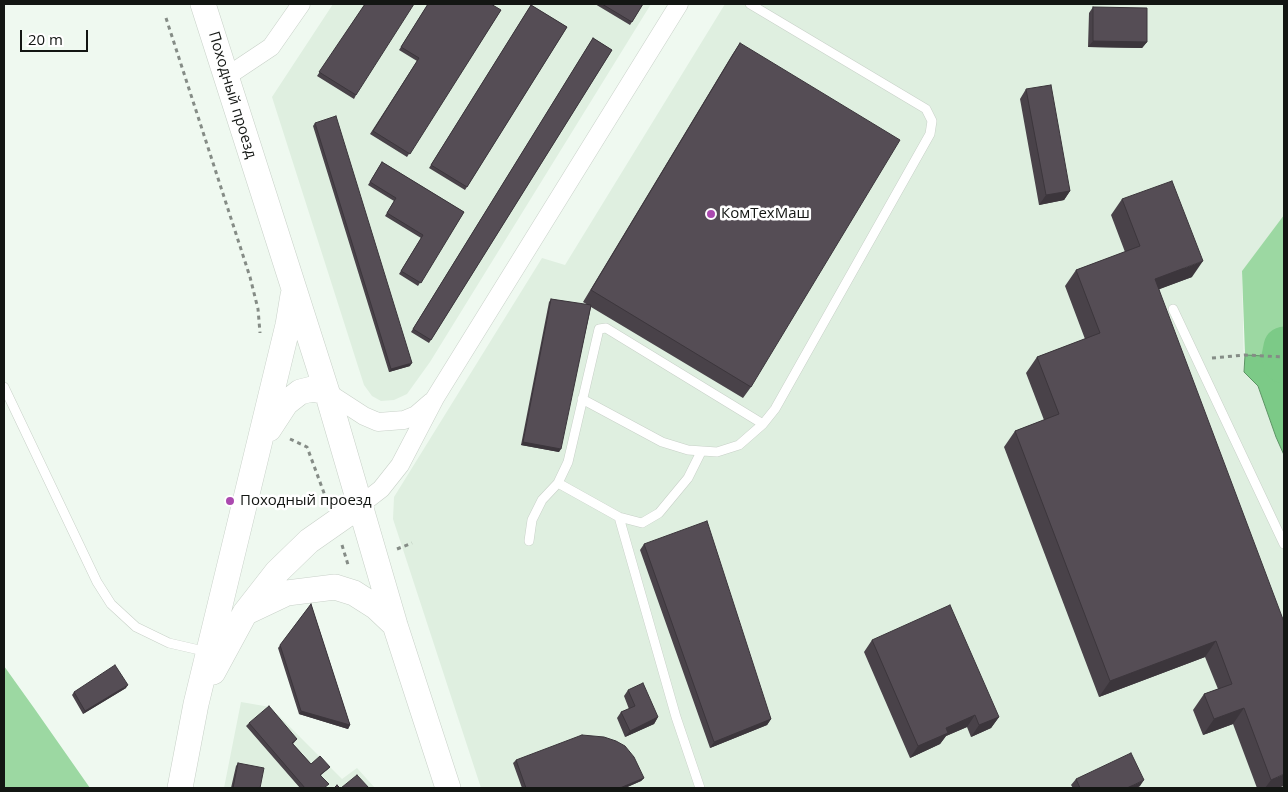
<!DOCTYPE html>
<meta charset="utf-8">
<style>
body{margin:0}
#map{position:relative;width:1288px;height:792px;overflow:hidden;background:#eff9f0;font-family:"Open Sans",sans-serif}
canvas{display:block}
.frame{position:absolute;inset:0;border:5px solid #131613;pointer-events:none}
.scale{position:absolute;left:20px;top:30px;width:68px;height:22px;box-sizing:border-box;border:2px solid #131613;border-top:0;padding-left:6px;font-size:15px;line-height:18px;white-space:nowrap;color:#131613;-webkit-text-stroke:4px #fff;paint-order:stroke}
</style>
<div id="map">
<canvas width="1288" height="792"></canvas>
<div class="frame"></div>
<div class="scale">20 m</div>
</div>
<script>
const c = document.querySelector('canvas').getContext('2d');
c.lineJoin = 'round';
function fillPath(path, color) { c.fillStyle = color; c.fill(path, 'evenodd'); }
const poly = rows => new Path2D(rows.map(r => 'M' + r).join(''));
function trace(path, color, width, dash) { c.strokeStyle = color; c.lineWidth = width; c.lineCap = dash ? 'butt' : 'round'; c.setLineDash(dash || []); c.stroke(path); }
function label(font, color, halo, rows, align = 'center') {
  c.font = font + ' "Open Sans",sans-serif'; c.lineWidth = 5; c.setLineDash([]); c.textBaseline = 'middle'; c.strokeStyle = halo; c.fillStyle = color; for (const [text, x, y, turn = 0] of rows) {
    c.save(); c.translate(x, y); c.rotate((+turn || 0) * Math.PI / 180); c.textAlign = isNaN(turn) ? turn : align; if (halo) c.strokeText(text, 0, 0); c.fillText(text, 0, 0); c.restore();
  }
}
const built = poly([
 [333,4,651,4,430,362,407,394,394,400,381,401,372,396,364,385,272,97],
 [725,4,1284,4,1284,215,1242,271,1244,371,1258,386,1276,437,1284,455,1284,788,481,788,393,519,394,497,542,258,565,265],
 [241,702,270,707,342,779,357,768,375,788,224,788]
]);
const green = poly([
 [1284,215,1284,357,1245,355,1242,271],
 [4,666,34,708,90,788,4,788]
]);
const water = poly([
 [1245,355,1284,357,1284,455,1276,437,1258,386,1244,372,1245,355]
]);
const river = poly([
 [1284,347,1282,357,1284,363]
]);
const path = poly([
 [166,18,250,277,258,309,260,333],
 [1212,358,1245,355,1284,357],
 [290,439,307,447,327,501],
 [342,545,349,568],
 [397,549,412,543]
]);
const lane = poly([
 [1173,309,1284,544],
 [4,387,97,582,111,604,136,627,169,643,208,652],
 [582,399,662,442,688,450,717,452,739,445,763,424,775,409,930,134,932,121,926,109,750,4],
 [558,483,619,517,642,523,659,513,688,478,701,452],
 [619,517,676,717,700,788],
 [529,541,532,520,542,500,558,483,568,462,599,329,606,328,763,424]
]);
const street = poly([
 [226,77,271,47,301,4],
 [327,392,364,416,378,422,404,420,416,415,431,402],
 [359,506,381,489,400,465,435,398,679,4]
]);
const secondary = poly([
 [203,4,327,392,395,625,448,788],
 [269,429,286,403,300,392,312,389,327,392],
 [249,611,287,593,335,587,354,593,376,607,395,625],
 [213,672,245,613,277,572,309,541,359,506],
 [180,788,196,704,288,325,293,295]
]);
const wall = poly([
 [365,4,356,95,354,99,317,76],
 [428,4,501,10,407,157,370,134,417,61,399,50],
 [595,4,643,4,630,25],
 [531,5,567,27,465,190,429,168],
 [1093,7,1147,42,1142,48,1088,47,1089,13],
 [593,38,612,50,429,343,411,332],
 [740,43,751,387,743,398,591,307,559,452,521,445,549,302,551,299,588,305,583,302,732,55],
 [1026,89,1070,191,1064,200,1039,205,1020,99],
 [315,123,410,366,389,372,313,126],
 [382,162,464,212,418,286,399,274,421,238,385,216,394,201,368,185],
 [1122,199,1192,277,1159,289,1278,788,1257,788,1233,724,1203,735,1193,710,1204,694,1218,689,1205,657,1099,697,1004,447,1015,431,1044,420,1026,373,1037,357,1085,339,1065,286,1076,270,1125,252,1111,215],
 [644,544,771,719,767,725,710,748,640,550],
 [311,604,350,725,348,729,299,714,278,648],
 [872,640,999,717,991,728,971,737,967,727,946,736,940,744,910,758,864,652],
 [126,688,83,714,72,695,74,692],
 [628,690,658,717,654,724,625,737,617,718,621,712,629,709,624,696],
 [249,723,297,739,293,744,311,764,330,767,327,770,321,775,326,788,300,788,246,726],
 [516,760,644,778,641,781,625,788,522,788,513,763],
 [238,763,260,788,231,788,236,766],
 [1076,779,1140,786,1136,788,1073,788,1071,785]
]);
const shadedWall = poly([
 [1093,41,1147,42,1142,48,1088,47],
 [1070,191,1064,200,1039,205,1046,195],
 [1203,261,1192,277,1144,295,1155,279],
 [412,363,410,366,389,372,391,369],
 [523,442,561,449,559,452,521,445],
 [1216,641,1205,657,1099,697,1110,681],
 [128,685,126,688,83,714,85,711],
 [1244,708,1233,724,1203,735,1214,719],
 [301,711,350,725,348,729,299,714],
 [975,715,967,727,946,736,940,744,910,758,918,746,946,728],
 [658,717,654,724,625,737,630,731],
 [999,717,991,728,971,737,979,725],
 [771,719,767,725,710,748,714,742],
 [1284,774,1284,786,1278,788,1265,788,1271,780],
 [644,778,641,781,625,788,620,788],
 [1144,780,1140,786,1136,788,1127,788]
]);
const building = poly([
 [365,4,414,4,356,95,319,72,365,4],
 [428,4,491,4,501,10,410,154,373,131,419,58,401,47,428,4],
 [602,4,643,4,632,22,602,4],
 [531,5,567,27,467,187,431,165,531,5],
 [1093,7,1147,8,1147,42,1093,41,1093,7],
 [593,38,612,50,431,340,413,329,593,38],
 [740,43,900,140,751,387,591,290,740,43],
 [1051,85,1070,191,1046,195,1026,89,1051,85],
 [336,116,412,363,391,369,315,123,336,116],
 [382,162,464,212,421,283,401,271,423,235,387,213,396,198,370,182,382,162],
 [1172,181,1203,261,1155,279,1284,622,1284,774,1271,780,1244,708,1214,719,1204,694,1232,684,1216,641,1110,681,1015,431,1059,414,1037,357,1100,333,1076,270,1140,246,1122,199,1172,181],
 [551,299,591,305,561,449,523,442,551,299],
 [707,521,771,719,714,742,644,544,707,521],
 [311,604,350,725,301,711,280,645,311,604],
 [950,605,999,717,979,725,975,715,946,728,948,733,918,746,872,640,950,605],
 [115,665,128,685,85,711,74,692,115,665],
 [643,683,658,717,630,731,621,712,635,706,628,690,643,683],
 [269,706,297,739,292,743,311,764,320,756,330,767,320,775,329,784,324,788,305,788,249,723,269,706],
 [582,735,604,737,616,741,625,746,634,757,644,778,620,788,526,788,516,760,582,735],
 [1131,753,1144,780,1127,788,1080,788,1076,779,1131,753],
 [238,763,264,768,260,788,233,788,238,763],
 [357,775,369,788,341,788,357,775],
 [337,785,340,788,334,788,337,785]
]);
const markers = [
 [711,214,5,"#ab49af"],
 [230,501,5,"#ab49af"]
];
const streetNames = [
 ["Походный проезд",232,95,73]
];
const poiNames = [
 ["КомТехМаш",721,214],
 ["Походный проезд",240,501]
];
fillPath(built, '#dfefe0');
fillPath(green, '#9cd8a2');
fillPath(water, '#7cca87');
trace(water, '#5c9464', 1);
trace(river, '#7cca87', 41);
trace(lane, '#c8d1c8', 10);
trace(street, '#c8d1c8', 19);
trace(secondary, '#c8d1c8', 26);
trace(path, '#858c86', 3, [4, 4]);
trace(lane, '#fff', 9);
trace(street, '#fff', 18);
trace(secondary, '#fff', 25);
fillPath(wall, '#494249');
fillPath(shadedWall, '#3c363c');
fillPath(building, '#554d55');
trace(building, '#3c363c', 1);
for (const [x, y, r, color] of markers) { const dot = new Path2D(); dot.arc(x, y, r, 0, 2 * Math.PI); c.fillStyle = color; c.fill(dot); trace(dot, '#fff', 2); }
label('15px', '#131613', '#fff', streetNames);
label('15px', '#131613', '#fff', poiNames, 'left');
</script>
